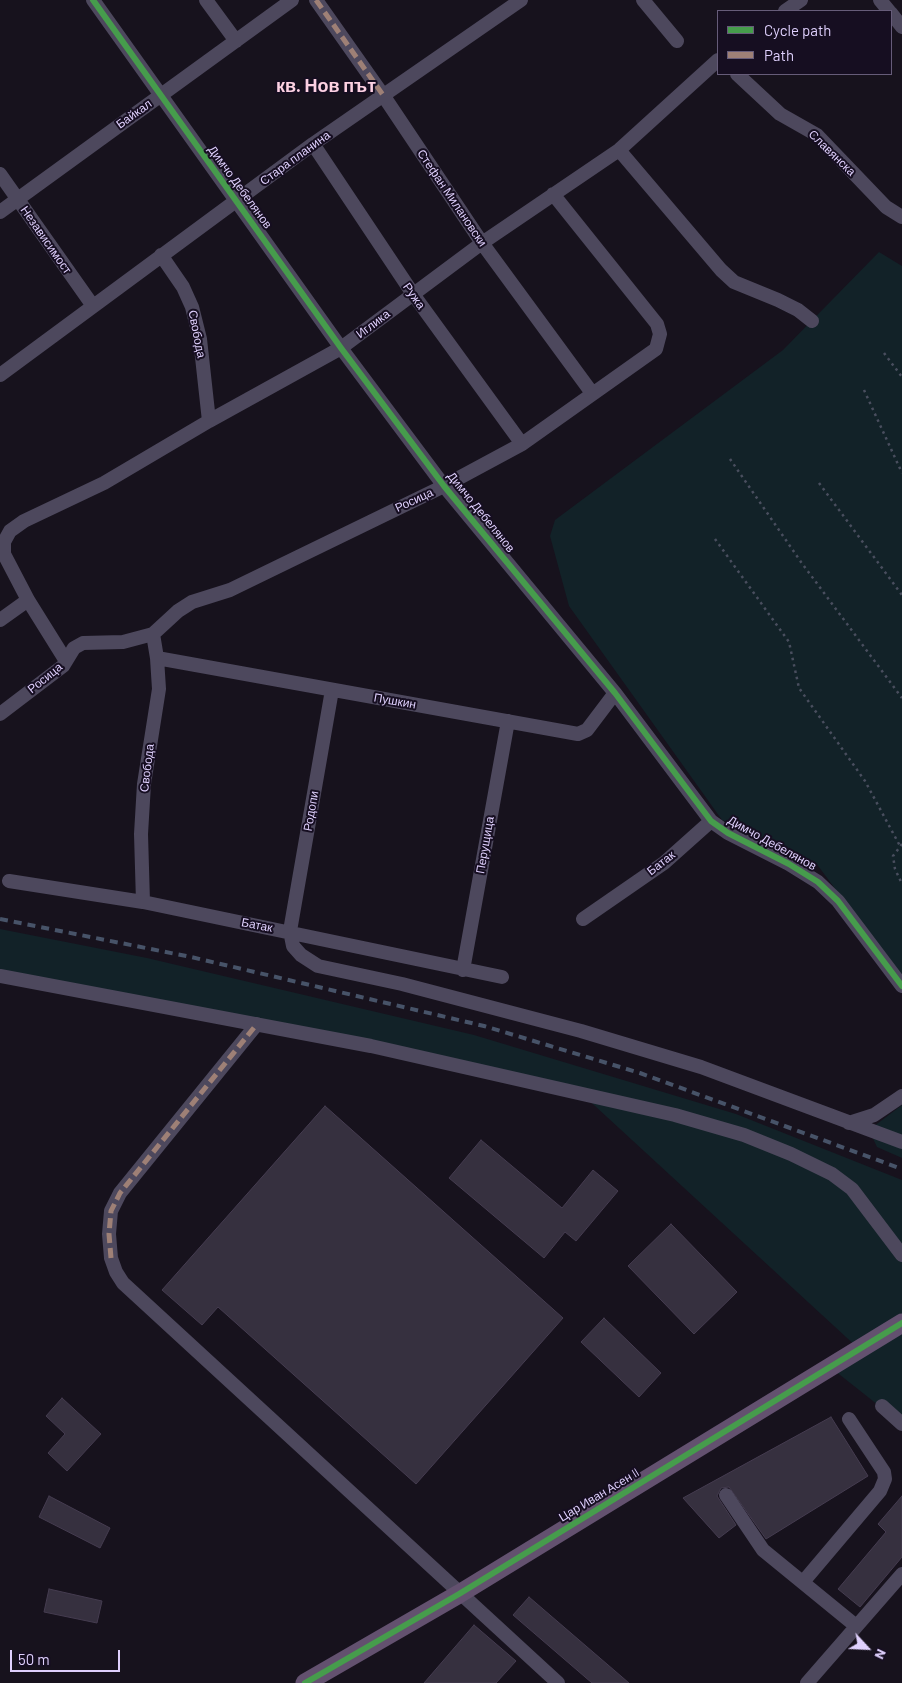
<!DOCTYPE html>
<meta charset="utf-8">
<style>
body{margin:0}
#map{position:relative;width:902px;height:1683px;overflow:hidden;background:#17121d;font-family:Barlow,sans-serif}
canvas{display:block}
.legend{position:absolute;left:717px;top:10px;width:175px;height:65px;box-sizing:border-box;background:#160e21;border:1px solid #665c79;margin:0;padding:6px 9px;list-style:none;font-size:15px;color:#dfd0fd}
.legend li{display:flex;align-items:center;gap:10px;height:25px}
.legend b{width:25px;border:1px solid #665c79}
.north{position:absolute;left:842px;top:1623px;width:50px;height:50px;-webkit-text-stroke:4px #160e21;paint-order:stroke;rotate:115deg;font-size:14px;font-weight:700;line-height:20px;text-align:center;color:#dfd0fd}
.north::after{content:'';display:block;margin:auto;width:18px;height:22px;background:#dfd0fd;clip-path:polygon(50% 0,100% 100%,50% 72%,0 100%)}
.scale{position:absolute;left:10px;top:1650px;width:110px;height:22px;box-sizing:border-box;border:2px solid #dfd0fd;border-top:0;padding-left:6px;font-size:15px;line-height:18px;white-space:nowrap;color:#dfd0fd;-webkit-text-stroke:4px #160e21;paint-order:stroke}
</style>
<div id="map">
<canvas width="902" height="1683"></canvas>
<ul class="legend">
<li><b style="height:6px;background:#469c4c"></b>Cycle path</li>
<li><b style="height:6px;background:#9e8076"></b>Path</li>
</ul>
<div class="north">N</div>
<div class="scale">50 m</div>
</div>
<script>
const c = document.querySelector('canvas').getContext('2d');
c.lineJoin = 'round';
function fillPath(path, color) { c.fillStyle = color; c.fill(path, 'evenodd'); }
const poly = rows => new Path2D(rows.map(r => 'M' + r).join(''));
function trace(path, color, width, dash) { c.strokeStyle = color; c.lineWidth = width; c.lineCap = dash ? 'butt' : 'round'; c.setLineDash(dash || []); c.stroke(path); }
function label(font, color, halo, rows, align = 'center') {
  c.font = font + ' Barlow,sans-serif'; c.lineWidth = 4; c.setLineDash([]); c.textBaseline = 'middle'; c.strokeStyle = halo; c.fillStyle = color; for (const [text, x, y, turn = 0] of rows) {
    c.save(); c.translate(x, y); c.rotate((+turn || 0) * Math.PI / 180); c.textAlign = isNaN(turn) ? turn : align; if (halo) c.strokeText(text, 0, 0); c.fillText(text, 0, 0); c.restore();
  }
}
const green = poly([
 [879,252,902,266,902,979,816,863,722,820,569,606,550,536,555,520,783,350],
 [0,929,147,958,474,1035,736,1114,902,1180,902,1424,830,1367,859,1349,582,1094,0,976],
 [902,1105,902,1158,877,1147,869,1130]
]);
const building = poly([
 [325,1106,563,1318,416,1484,218,1307,202,1325,162,1290,325,1106],
 [481,1140,562,1208,593,1170,618,1191,576,1241,565,1232,544,1258,449,1178,481,1140],
 [671,1224,737,1292,694,1334,628,1266,671,1224],
 [604,1318,661,1373,639,1397,581,1342,604,1318],
 [62,1398,101,1434,67,1471,48,1453,65,1434,46,1416,62,1398],
 [831,1417,868,1476,766,1539,729,1487,721,1488,717,1496,736,1525,719,1538,683,1498,831,1417],
 [49,1496,110,1528,100,1548,39,1517,49,1496],
 [902,1496,902,1557,860,1607,838,1589,886,1532,878,1524,902,1496],
 [49,1589,102,1601,97,1623,44,1612,49,1589],
 [529,1597,629,1683,592,1683,513,1615,529,1597],
 [474,1625,516,1661,496,1683,424,1683,474,1625]
]);
const path = poly([
 [884,353,902,377],
 [864,390,902,473],
 [730,459,801,562,902,698],
 [819,483,902,595],
 [715,539,789,642,799,688,865,781,900,846],
 [902,844,893,856,895,869,902,884]
]);
const minor = poly([
 [93,0,341,348,444,486,615,693,711,821,728,833,789,864,818,882,838,901,902,986],
 [206,0,236,41],
 [316,0,383,95,482,243,592,393],
 [643,0,677,41],
 [880,0,889,11],
 [785,11,801,0],
 [891,13,902,27],
 [737,74,780,114,817,135,886,207,902,217],
 [313,144,413,294,522,444],
 [619,150,721,270,734,282,778,300,798,310,812,321],
 [0,174,93,306],
 [0,212,292,0],
 [161,255,183,287,192,307,200,339,209,421],
 [0,375,313,144,521,0],
 [28,600,4,554,4,542,10,531,24,521,104,483,209,421,341,348,482,243,619,150,718,60],
 [0,620,28,600,66,661],
 [157,658,578,734,587,730,615,693],
 [332,690,290,931,293,946,301,955,318,966,402,984,581,1031,701,1067,902,1142],
 [0,714,63,666,74,648,83,643,123,642,153,634,178,611,192,602,230,590,444,486,522,444,656,349,660,334,657,324,553,194],
 [9,881,143,902,502,977],
 [143,902,141,834,144,784,159,689,157,658,153,634],
 [583,919,664,863,711,821],
 [463,970,508,721],
 [0,976,371,1046,675,1115,744,1135,791,1154,832,1174,852,1189,902,1255],
 [257,1024,120,1193,111,1211,109,1234,111,1258,116,1272,123,1283,558,1683],
 [849,1123,874,1115,902,1096],
 [882,1406,902,1424],
 [726,1495,763,1550,856,1626],
 [803,1582,880,1491,885,1479,884,1472,849,1419],
 [807,1683,902,1574]
]);
const major = poly([
 [305,1683,459,1594,902,1323]
]);
const rail = poly([
 [0,919,191,957,484,1026,640,1073,902,1169]
]);
const quiet = poly([
 [316,0,383,95],
 [111,1258,109,1234,111,1211,120,1193,257,1024]
]);
const cycleway = poly([
 [93,0,341,348,444,486,615,693,711,821,728,833,789,864,818,882,838,901,902,986],
 [305,1683,459,1594,902,1323]
]);
const streetNames = [
 ["Байкал",134,114,-36],
 ["Славянска",832,153,44],
 ["Стара планина",295,158,-36],
 ["Димчо Дебелянов",240,187,54],
 ["Стефан Милановски",452,198,56],
 ["Независимост",46,240,55],
 ["Ружа",414,296,55],
 ["Иглика",373,324,-37],
 ["Свобода",197,334,79],
 ["Росица",414,500,-25],
 ["Димчо Дебелянов",481,512,51],
 ["Росица",45,678,-39],
 ["Пушкин",395,701,10],
 ["Свобода",147,768,-83],
 ["Родопи",311,811,-80],
 ["Димчо Дебелянов",772,843,29],
 ["Перущица",485,845,-80],
 ["Батак",661,863,-38],
 ["Батак",257,925,11],
 ["Цар Иван Асен II",599,1495,-31]
];
const districtNames = [
 ["кв. Нов път",326,86]
];
fillPath(green, '#122228');
fillPath(building, '#36303f');
trace(building, '#453c50', 1);
trace(path, '#494e5e', 2.5, [2.5, 4]);
trace(minor, '#4d485d', 14);
trace(major, '#63516f', 19);
trace(rail, '#475368', 4, [8, 6]);
trace(quiet, '#9e8076', 5, [10, 5]);
trace(cycleway, '#469c4c', 6);
label('12px', '#dfd0fd', '#160e21', streetNames);
label('bold 18px', '#fdd1e3', '#160e21', districtNames);
</script>
